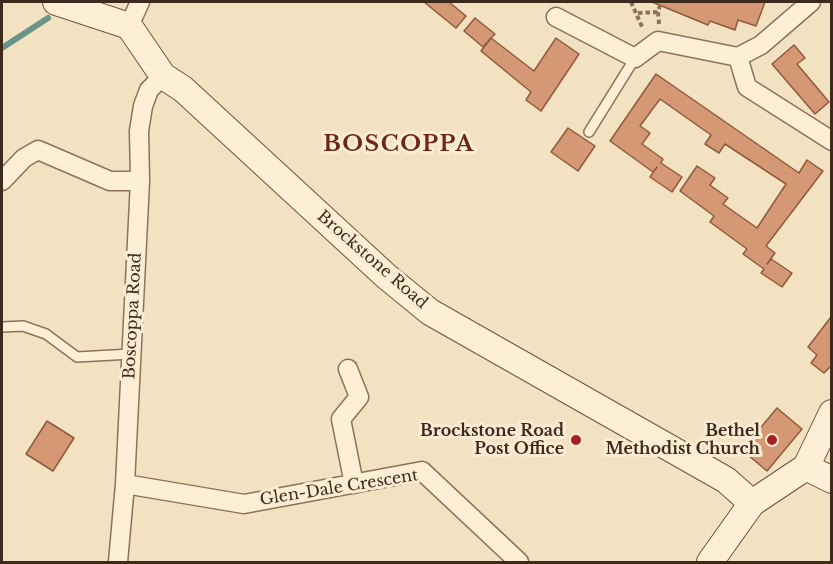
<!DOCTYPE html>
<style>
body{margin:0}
#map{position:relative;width:833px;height:564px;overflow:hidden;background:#f2e2c2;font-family:"Libre Baskerville",serif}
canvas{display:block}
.frame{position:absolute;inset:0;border:3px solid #3c2b1d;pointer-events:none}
</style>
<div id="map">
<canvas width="833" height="564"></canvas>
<div class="frame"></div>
</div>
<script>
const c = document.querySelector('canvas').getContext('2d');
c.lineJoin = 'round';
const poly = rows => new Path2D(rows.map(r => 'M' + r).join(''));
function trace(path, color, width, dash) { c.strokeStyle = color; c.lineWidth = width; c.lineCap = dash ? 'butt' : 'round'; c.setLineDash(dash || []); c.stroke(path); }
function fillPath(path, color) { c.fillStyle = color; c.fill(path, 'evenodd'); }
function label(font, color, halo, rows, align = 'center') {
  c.font = font + ' "Libre Baskerville",serif'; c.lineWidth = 6; c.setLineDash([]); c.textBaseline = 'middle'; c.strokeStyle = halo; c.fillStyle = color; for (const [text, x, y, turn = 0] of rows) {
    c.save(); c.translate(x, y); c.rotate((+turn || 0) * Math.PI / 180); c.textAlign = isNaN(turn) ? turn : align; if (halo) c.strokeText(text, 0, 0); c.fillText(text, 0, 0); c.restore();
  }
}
const stream = poly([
 [2,48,48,18]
]);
const building = poly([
 [424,2,449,2,466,16,456,28,424,2],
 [652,2,765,2,756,26,738,20,735,30,710,21,708,25,652,2],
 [475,18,495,34,491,38,534,71,556,38,579,54,541,111,526,100,531,92,481,51,491,38,483,47,464,31,475,18],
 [794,45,805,58,797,64,829,102,815,114,772,64,794,45],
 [656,74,799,173,807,160,823,171,766,246,775,253,767,264,771,259,792,273,782,287,761,273,764,269,743,254,747,249,710,222,714,216,680,191,697,166,715,178,710,185,728,198,723,204,757,228,786,184,725,144,719,153,705,144,711,135,660,99,640,126,650,133,642,144,663,159,661,163,682,177,672,192,650,177,657,167,653,172,610,141,656,74],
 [568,128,595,146,578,171,551,152,568,128],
 [831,317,831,366,824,373,811,363,817,355,808,347,831,317],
 [777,408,802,429,767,471,742,450,777,408],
 [47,421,74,438,53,471,26,454,47,421]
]);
const path = poly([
 [631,2,643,29],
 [638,13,658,12],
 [659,24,658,12,661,2]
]);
const lane = poly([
 [589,132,635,58],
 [2,327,23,326,46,334,77,357,131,354]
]);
const street = poly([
 [556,17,635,58,658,41,738,57,761,45,811,2],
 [129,26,140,2],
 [738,57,747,87,832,141],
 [2,181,24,158,38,150,110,181,140,181],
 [348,369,359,397,341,419,354,484],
 [125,484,244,504,422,471,519,562],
 [118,562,125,484,140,181,139,131,143,106,149,90,163,76]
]);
const secondary = poly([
 [56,2,129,26,163,76,183,89,386,276,430,312,726,480,752,503],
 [806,467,832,413],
 [806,467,832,480],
 [710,562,752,503,806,467]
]);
const markers = [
 [576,440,6,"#a32127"],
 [772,440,6,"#a32127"]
];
const streetNames = [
 ["Brockstone Road",372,260,41],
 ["Boscoppa Road",133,316,-87],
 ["Glen-Dale Crescent",339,488,-9]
];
const poiNames = [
 ["Brockstone Road",564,431],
 ["Post Office",564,449],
 ["Bethel",760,431],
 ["Methodist Church",760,449]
];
const districtNames = [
 ["BOSCOPPA",399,145]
];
trace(stream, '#6a9488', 6);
fillPath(building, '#d49974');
trace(building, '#90593b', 1.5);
trace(lane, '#8e7257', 12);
trace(street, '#8e7257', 21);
trace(secondary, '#70533a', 28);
trace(path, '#8e7257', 4, [4.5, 3]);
trace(lane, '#fcefd6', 9);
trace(street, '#fcefd6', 18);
trace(secondary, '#fcefd6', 26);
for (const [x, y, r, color] of markers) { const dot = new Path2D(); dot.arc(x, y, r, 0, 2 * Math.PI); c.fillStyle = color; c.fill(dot); trace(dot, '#f9ecd2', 2); }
label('16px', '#3c2b1d', '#f9ecd2', streetNames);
label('bold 16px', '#3c2b1d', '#f9ecd2', poiNames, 'right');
c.letterSpacing = '1.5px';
label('bold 22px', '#6d2718', '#f9ecd2', districtNames);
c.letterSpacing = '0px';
</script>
